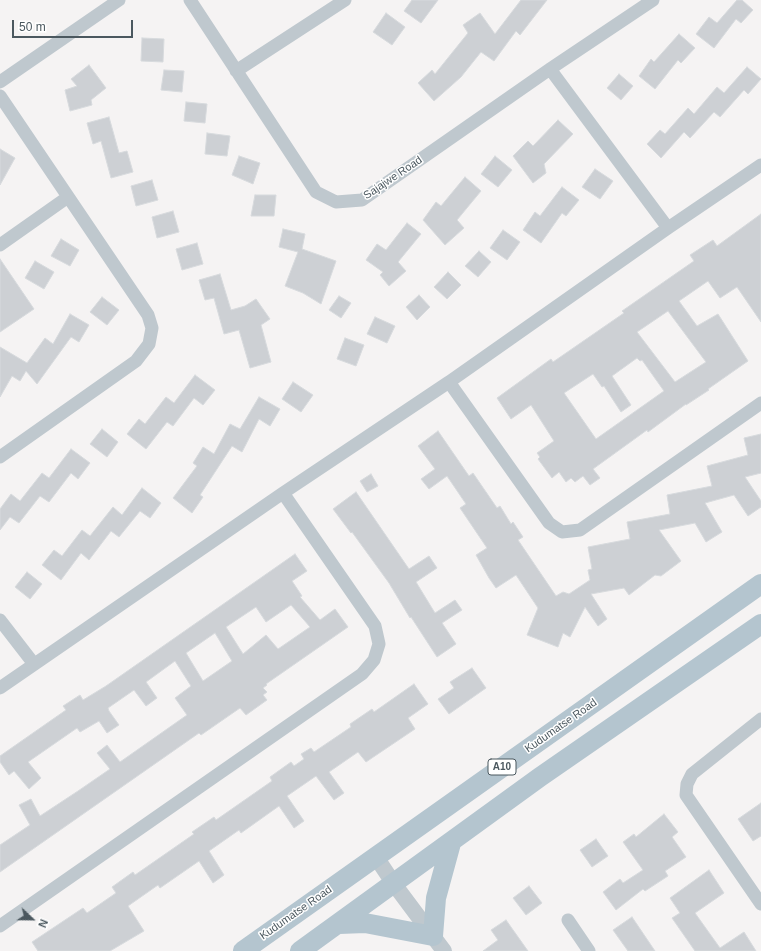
<!DOCTYPE html>
<style>
body{margin:0}
#map{position:relative;width:761px;height:951px;overflow:hidden;background:#f5f3f3;font-family:Helvetica,sans-serif}
canvas{display:block}
.north{position:absolute;left:12px;top:899px;width:40px;height:40px;-webkit-text-stroke:3px #fff;paint-order:stroke;rotate:112deg;font-size:11px;font-weight:700;line-height:16px;text-align:center;color:#4b585f}
.north::after{content:'';display:block;margin:auto;width:14px;height:18px;background:#4b585f;clip-path:polygon(50% 0,100% 100%,50% 72%,0 100%)}
.scale{position:absolute;left:12px;top:20px;width:121px;height:18px;box-sizing:border-box;border:2px solid #4b585f;border-top:0;padding-left:5px;font-size:12px;line-height:14px;white-space:nowrap;color:#4b585f;-webkit-text-stroke:3px #fff;paint-order:stroke}
</style>
<div id="map">
<canvas width="761" height="951"></canvas>
<div class="north">N</div>
<div class="scale">50 m</div>
</div>
<script>
const c = document.querySelector('canvas').getContext('2d');
c.lineJoin = 'round';
function fillPath(path, color) { c.fillStyle = color; c.fill(path, 'evenodd'); }
const poly = rows => new Path2D(rows.map(r => 'M' + r).join(''));
function trace(path, color, width, dash) { c.strokeStyle = color; c.lineWidth = width; c.lineCap = dash ? 'butt' : 'round'; c.setLineDash(dash || []); c.stroke(path); }
function label(font, color, halo, rows, align = 'center') {
  c.font = font + ' Helvetica,sans-serif'; c.lineWidth = 3; c.setLineDash([]); c.textBaseline = 'middle'; c.strokeStyle = halo; c.fillStyle = color; for (const [text, x, y, turn = 0] of rows) {
    c.save(); c.translate(x, y); c.rotate((+turn || 0) * Math.PI / 180); c.textAlign = isNaN(turn) ? turn : align; if (halo) c.strokeText(text, 0, 0); c.fillText(text, 0, 0); c.restore();
  }
}
const building = poly([
 [412,0,438,0,421,23,404,11,412,0],
 [521,0,547,0,520,35,516,31,494,61,481,52,461,77,434,101,418,83,432,70,435,74,468,33,463,25,480,13,495,34,521,0],
 [737,0,742,0,753,10,741,23,736,19,714,48,696,34,709,17,717,23,737,0],
 [386,13,405,27,392,45,373,32,386,13],
 [679,34,695,48,681,63,678,60,655,89,639,76,651,59,654,62,679,34],
 [142,38,164,39,163,62,141,61,142,38],
 [89,65,106,88,91,100,92,105,70,111,65,90,77,86,71,79,89,65],
 [747,67,761,79,748,94,744,90,720,117,714,112,690,138,684,132,661,158,647,144,660,130,665,134,688,108,694,114,717,87,724,93,747,67],
 [164,70,184,71,182,92,161,90,164,70],
 [619,74,633,86,621,100,607,88,619,74],
 [186,102,207,104,205,123,184,121,186,102],
 [109,117,119,153,127,151,133,172,111,178,101,141,93,144,87,123,109,117],
 [558,120,573,134,544,164,546,173,533,183,513,156,528,141,533,146,558,120],
 [207,133,230,136,227,156,205,154,207,133],
 [0,149,15,158,0,185,0,149],
 [239,156,260,163,253,184,232,175,239,156],
 [495,156,512,170,498,187,481,174,495,156],
 [595,169,613,181,600,199,582,187,595,169],
 [465,177,481,191,457,220,464,228,445,245,423,220,436,202,441,206,465,177],
 [152,180,158,200,136,206,131,186,152,180],
 [562,187,579,200,566,216,562,213,541,243,523,230,535,212,540,216,562,187],
 [255,195,276,195,274,216,251,216,255,195],
 [173,211,179,232,157,238,152,217,173,211],
 [761,214,761,322,737,287,720,298,708,281,679,301,697,326,718,314,748,361,708,389,709,390,686,405,686,404,648,432,647,430,593,469,600,478,590,485,583,476,575,482,571,478,566,482,559,472,552,478,538,459,540,457,537,453,554,441,531,405,511,419,497,398,551,359,553,362,624,313,622,311,694,261,690,255,713,240,717,246,761,214],
 [668,311,706,362,675,382,637,332,668,311],
 [637,358,640,361,642,360,664,391,596,439,564,393,593,374,602,387,604,386,621,412,631,405,612,376,637,358],
 [407,223,421,234,398,262,406,271,389,286,380,275,383,272,366,260,377,244,386,250,407,223],
 [283,229,305,234,302,249,336,261,321,304,303,293,285,286,298,252,279,247,283,229],
 [503,230,520,242,507,260,490,248,503,230],
 [61,239,79,250,70,266,51,256,61,239],
 [197,243,203,264,182,270,176,249,197,243],
 [479,251,491,262,478,277,465,266,479,251],
 [0,259,34,309,0,332,0,259],
 [35,261,54,272,44,289,25,278,35,261],
 [448,272,461,285,447,299,434,287,448,272],
 [220,274,231,310,245,306,256,299,270,319,261,325,271,362,250,368,239,330,224,334,214,298,205,300,199,280,220,274],
 [419,295,430,307,417,320,406,307,419,295],
 [339,296,351,303,341,318,329,310,339,296],
 [102,297,119,310,107,325,90,312,102,297],
 [70,314,89,325,79,342,71,337,37,384,26,371,20,381,12,376,0,397,0,347,27,363,45,338,53,344,70,314],
 [375,317,395,326,387,343,367,334,375,317],
 [345,338,364,345,356,366,337,359,345,338],
 [195,375,215,390,203,405,194,398,173,426,167,422,146,449,127,434,139,419,145,424,166,397,174,403,195,375],
 [293,382,313,395,301,412,282,399,293,382],
 [259,397,280,409,270,426,259,419,242,452,232,446,200,495,203,497,192,513,173,498,197,466,193,463,203,447,214,454,230,424,240,429,259,397],
 [102,429,118,442,107,457,90,444,102,429],
 [438,431,469,476,473,473,497,508,500,506,511,524,513,522,523,537,518,540,556,596,563,592,569,594,590,580,588,570,592,569,588,547,630,539,627,522,670,514,667,495,712,486,707,466,748,455,744,438,761,434,761,473,745,477,761,501,761,507,748,516,734,495,705,503,722,532,706,542,695,523,659,530,681,561,661,576,655,575,629,595,624,588,591,594,607,619,598,626,585,607,570,637,563,633,558,647,527,635,538,608,516,575,496,588,489,578,476,555,487,548,460,508,466,504,447,476,429,489,421,479,435,469,418,446,438,431],
 [71,449,90,463,78,479,71,473,49,502,40,496,19,523,10,517,0,530,0,509,11,494,20,501,42,473,49,478,71,449],
 [371,474,378,486,367,492,360,481,371,474],
 [142,488,161,503,150,518,140,511,119,537,111,531,89,560,81,553,61,580,42,565,54,550,62,556,82,530,90,536,113,507,122,515,142,488],
 [356,492,409,569,429,556,437,568,416,582,435,613,455,600,462,610,442,623,456,644,437,657,411,617,410,618,389,583,352,532,351,533,333,509,356,492],
 [295,554,307,571,292,581,302,596,300,597,320,620,335,609,348,627,266,684,267,685,263,688,267,692,263,695,267,700,246,715,240,708,201,735,199,733,0,872,0,845,30,825,19,805,31,799,40,816,78,791,110,769,97,753,107,745,120,762,187,715,175,698,191,686,175,661,146,682,157,698,146,706,134,690,108,708,109,711,119,725,107,733,99,721,80,732,77,728,28,762,41,778,29,789,14,771,9,775,0,762,0,756,66,710,63,706,80,695,83,700,106,686,295,554],
 [291,605,310,627,278,649,266,635,243,654,226,627,256,607,266,622,291,605],
 [215,633,232,661,203,681,186,653,215,633],
 [27,572,42,584,30,599,15,587,27,572],
 [472,668,486,688,449,714,438,699,454,688,450,682,472,668],
 [414,684,428,704,408,718,415,729,366,762,358,752,329,772,344,793,334,800,316,776,287,796,304,821,294,828,279,806,241,833,239,830,209,851,224,875,213,883,199,861,160,888,158,885,128,906,144,931,110,951,38,951,32,942,83,908,87,913,116,893,112,887,133,872,135,875,194,834,192,832,214,817,216,820,272,781,270,777,291,762,294,766,304,759,301,754,311,748,314,752,351,727,350,724,372,709,374,712,414,684],
 [761,803,761,836,753,841,738,819,761,803],
 [664,814,678,832,672,837,686,857,665,871,668,876,645,891,643,889,616,910,603,892,620,879,623,883,643,870,623,842,634,834,636,837,664,814],
 [596,839,608,856,592,867,580,850,596,839],
 [709,870,724,893,695,913,720,948,744,932,756,951,695,951,672,918,680,913,670,898,709,870],
 [529,886,542,903,526,915,513,898,529,886],
 [632,917,655,951,628,951,613,930,632,917],
 [506,920,528,951,483,951,498,940,491,930,506,920]
]);
const minor = poly([
 [190,0,316,192,336,202,362,200,550,69,653,0],
 [550,69,668,228],
 [236,71,345,0],
 [0,82,119,0],
 [0,96,148,315,152,328,149,344,136,361,0,457],
 [0,245,68,197],
 [449,382,549,523,562,532,580,530,761,403],
 [0,620,34,664],
 [0,688,283,493,449,382,668,228,761,165],
 [761,719,692,774,687,784,686,795,761,904],
 [568,920,589,951],
 [0,926,362,674,374,660,379,644,375,626,283,493]
]);
const tertiary = poly([
 [376,857,394,884,444,951]
]);
const primary = poly([
 [339,924,365,923,433,936,436,898,451,843],
 [243,951,761,584],
 [300,951,540,777,761,624]
]);
const shields = [
 [502,767,28]
];
const shieldNames = [
 ["A10",502,767]
];
const streetNames = [
 ["Sajajwe Road",393,178,-34],
 ["Kudumatse Road",561,726,-35],
 ["Kudumatse Road",296,913,-35]
];
fillPath(building, '#cdd0d4');
trace(building, '#d7dadd', 1);
trace(minor, '#bfc8ce', 13);
trace(tertiary, '#bfc8ce', 16);
trace(primary, '#b4c5cf', 20);
for (const [x, y, w] of shields) { const box = new Path2D(); box.roundRect(x - w / 2, y - 8, w, 16, 3); c.fillStyle = '#fff'; c.fill(box); trace(box, '#4b585f', 1); }
label('bold 10px', '#4b585f', null, shieldNames);
label('11px', '#4b585f', '#fff', streetNames);
</script>
